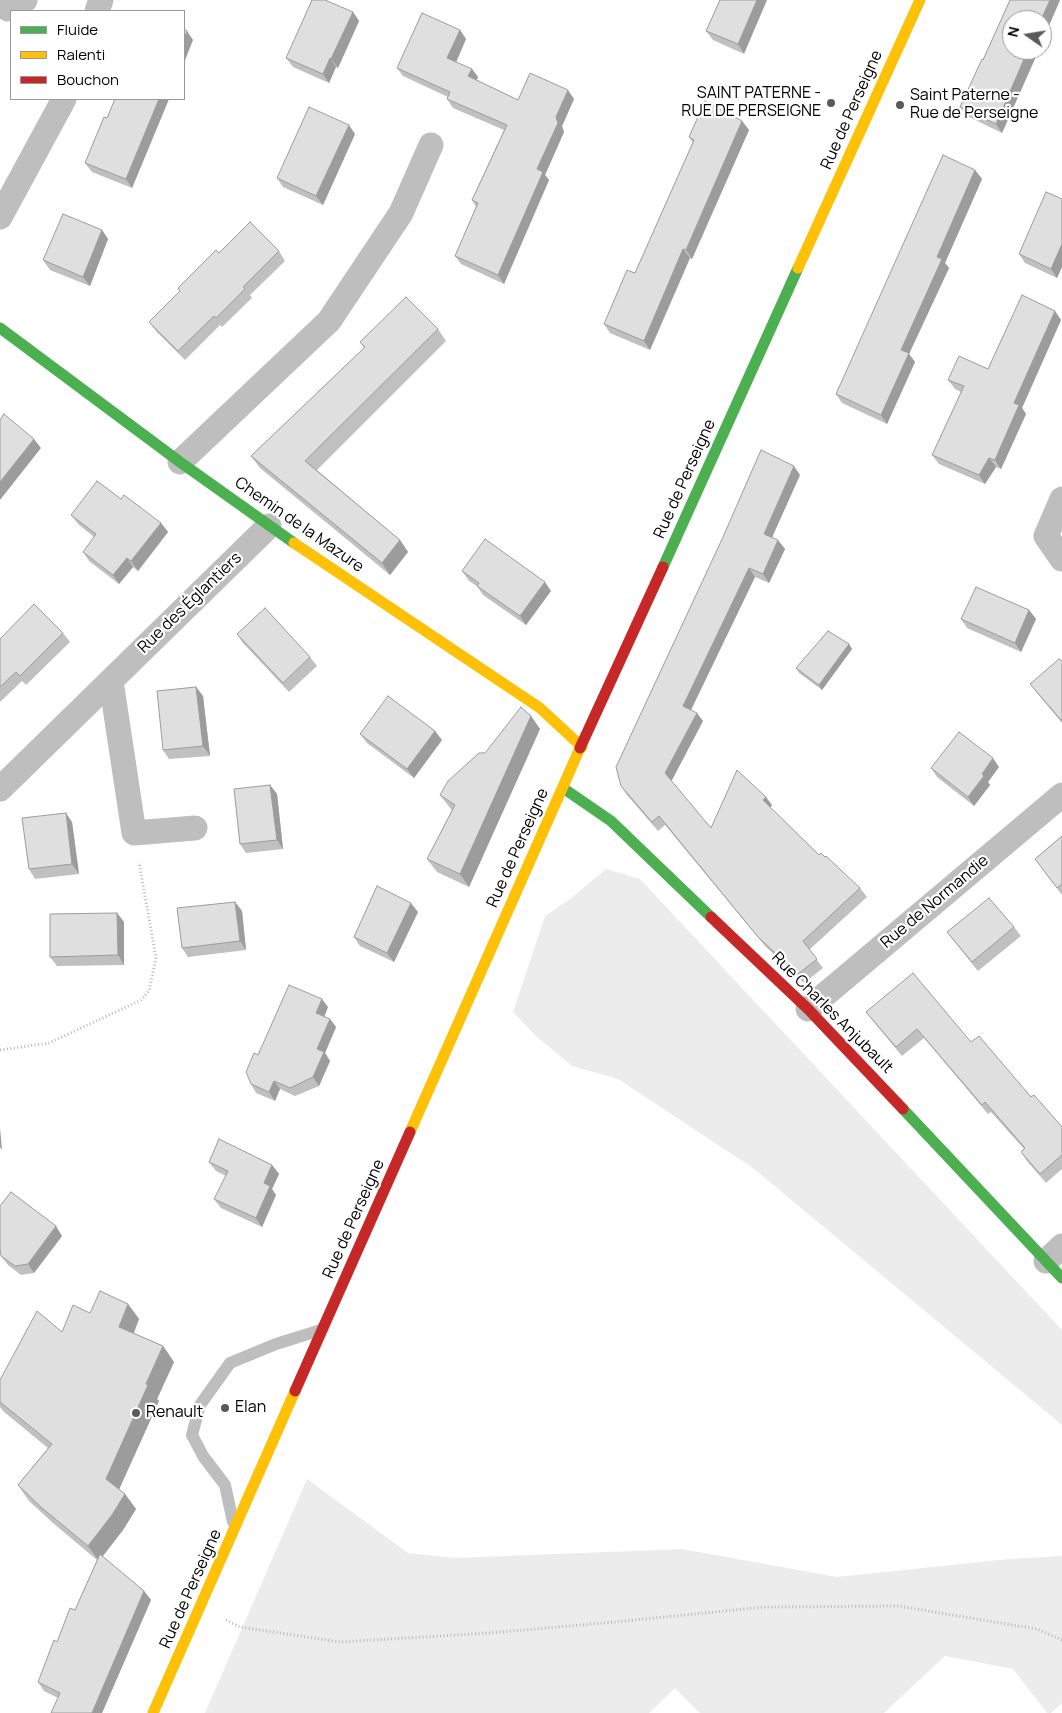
<!DOCTYPE html>
<meta charset="utf-8">
<style>
body{margin:0}
#map{position:relative;width:1062px;height:1713px;overflow:hidden;background:#fff;font-family:Manrope,sans-serif}
canvas{display:block}
.legend{position:absolute;left:10px;top:10px;width:175px;height:90px;box-sizing:border-box;background:#fff;border:1px solid #999;margin:0;padding:6px 9px;list-style:none;font-size:15px;color:#000}
.legend li{display:flex;align-items:center;gap:10px;height:25px}
.legend b{width:25px;border:1px solid #999}
.north{position:absolute;left:1002px;top:10px;width:50px;height:50px;box-sizing:border-box;background:#fff;border:1px solid #999;border-radius:50%;rotate:283deg;font-size:14px;font-weight:700;line-height:20px;text-align:center;color:#000}
.north::after{content:'';display:block;margin:auto;width:18px;height:22px;background:#595959;clip-path:polygon(50% 0,100% 100%,50% 72%,0 100%)}
</style>
<div id="map">
<canvas width="1062" height="1713"></canvas>
<ul class="legend">
<li><b style="height:6px;background:#4caf50"></b>Fluide</li>
<li><b style="height:6px;background:#ffc107"></b>Ralenti</li>
<li><b style="height:6px;background:#c62828"></b>Bouchon</li>
</ul>
<div class="north">N</div>
</div>
<script>
const c = document.querySelector('canvas').getContext('2d');
c.lineJoin = 'round';
function fillPath(path, color) { c.fillStyle = color; c.fill(path, 'evenodd'); }
const poly = rows => new Path2D(rows.map(r => 'M' + r).join(''));
function trace(path, color, width, dash) { c.strokeStyle = color; c.lineWidth = width; c.lineCap = dash ? 'butt' : 'round'; c.setLineDash(dash || []); c.stroke(path); }
function label(font, color, halo, rows, align = 'center') {
  c.font = font + ' Manrope,sans-serif'; c.lineWidth = 4.5; c.setLineDash([]); c.textBaseline = 'middle'; c.strokeStyle = halo; c.fillStyle = color; for (const [text, x, y, turn = 0] of rows) {
    c.save(); c.translate(x, y); c.rotate((+turn || 0) * Math.PI / 180); c.textAlign = isNaN(turn) ? turn : align; if (halo) c.strokeText(text, 0, 0); c.fillText(text, 0, 0); c.restore();
  }
}
const green = poly([
 [606,869,640,879,1062,1330,1062,1425,753,1168,618,1079,572,1066,535,1035,513,1012,545,916,570,899],
 [307,1479,408,1553,455,1558,682,1549,837,1577,1009,1559,1062,1556,1062,1703,1051,1713,1047,1713,1013,1669,945,1656,884,1713,700,1713,675,1688,649,1713,205,1713]
]);
const path = poly([
 [0,1050,49,1043,141,1000,149,991,156,958,139,862],
 [226,1620,240,1627,340,1642,489,1633,615,1622,764,1607,898,1606,1037,1629,1062,1640]
]);
const lane = poly([
 [233,1522,225,1485,203,1456,192,1435,200,1405,230,1363,276,1344,321,1330]
]);
const street = poly([
 [8,9,25,0],
 [97,11,101,0],
 [0,217,64,99],
 [180,462,329,321,401,213,431,145],
 [1062,499,1046,536,1062,559],
 [111,681,134,833,195,828],
 [0,789,269,526],
 [808,1009,1062,795],
 [1046,1261,1062,1246]
]);
const fast = poly([
 [0,328,180,462,294,543],
 [663,567,798,268],
 [563,788,611,821,711,917],
 [903,1109,1062,1278]
]);
const slow = poly([
 [798,268,920,0],
 [294,543,540,708,582,747],
 [410,1132,580,748],
 [153,1713,295,1391]
]);
const jam = poly([
 [580,748,663,567],
 [711,917,808,1009,903,1109],
 [295,1391,410,1132]
]);
const wall = poly([
 [720,0,744,54,713,40,706,31],
 [1010,0,1060,0,1002,133,967,116,960,107,983,60],
 [353,12,359,21,338,68,336,67,329,83,293,67,286,58],
 [460,30,466,39,456,62,472,69,478,77,477,80,518,100,574,99,562,126,564,132,545,175,549,180,504,284,461,264,455,256,476,207,472,200,504,130,453,108,447,99,448,97,403,76,397,68],
 [115,99,169,99,132,188,92,172,85,163,107,118],
 [742,121,749,130,692,259,690,258,650,350,610,333,604,324,635,273,693,143,689,137],
 [355,134,323,205,283,187,277,178],
 [975,170,982,179,945,263,949,268,909,354,915,362,887,424,842,403,836,394],
 [1062,199,1062,267,1057,278,1025,263,1019,254],
 [102,230,108,239,90,286,50,270,43,260],
 [279,251,285,261,250,295,252,298,222,327,220,325,185,360,156,331,149,322,180,291,178,288,219,253],
 [1055,311,1061,320,1022,408,1026,414,1001,469,996,467,985,484,939,464,932,455,961,392,955,389,948,380,988,369],
 [438,329,446,341,317,470,400,540,408,552,390,575,260,468,251,456,364,348,360,342],
 [800,475,772,537,785,549,769,583,755,577,691,710,703,721,671,781,711,828,772,805,770,807,819,855,860,888,867,897,809,950,823,968,804,983,765,946,665,825,658,831,627,795,621,786],
 [121,499,161,523,168,532,138,571,133,567,119,584,89,561,83,552,94,537,78,524,71,515],
 [462,571,551,591,526,625,483,595,477,586,469,581],
 [1029,610,1036,619,1021,652,967,628,961,619],
 [63,633,70,642,26,685,22,681,0,702,0,639],
 [237,634,310,657,317,666,289,692,243,643],
 [849,644,852,649,822,690,799,673,796,668],
 [1062,661,1062,723,1037,693,1030,684],
 [196,687,203,696,210,756,169,759,163,750],
 [531,716,540,729,469,887,437,872,427,859,452,810,450,808,440,795,485,753],
 [360,734,442,740,414,778,367,743],
 [999,767,988,782,990,785,974,806,937,777,931,768],
 [270,785,277,794,283,849,246,853,240,844],
 [72,822,79,874,35,879,29,869],
 [1062,836,1062,895,1035,859],
 [235,902,242,911,246,950,188,957,182,948],
 [418,912,394,962,360,946,354,937],
 [117,913,124,922,124,965,57,966,50,957],
 [1014,927,1021,936,978,971,954,941,947,932],
 [328,1007,324,1017,330,1019,336,1027,325,1053,330,1061,319,1086,295,1096,280,1089,275,1101,256,1093,251,1084,258,1055],
 [866,1012,971,1042,1031,1097,1062,1127,1062,1169,1046,1183,1027,1161,1021,1152,1024,1149,991,1112,988,1114,924,1038,902,1056,873,1021],
 [209,1162,272,1165,279,1174,272,1189,276,1195,262,1227,221,1208,214,1199,226,1176,216,1171],
 [62,1236,34,1273,21,1275,8,1265,1,1256],
 [128,1304,139,1319,134,1333,163,1346,174,1362,157,1399,159,1401,119,1489,125,1494,136,1509,123,1530,102,1557,144,1591,151,1600,102,1713,51,1713,58,1698,44,1691,38,1682,57,1642,75,1610,97,1560,53,1523,29,1501,18,1485,48,1448,3,1411,0,1407,0,1380,62,1332,90,1313]
]);
const shadedWall = poly([
 [757,0,767,0,744,54,738,44],
 [1050,0,1060,0,1042,42,1042,20,1041,20],
 [353,12,359,21,338,68,331,59],
 [460,30,466,39,454,67,447,58],
 [187,31,193,40,184,63,184,39],
 [1028,50,1039,50,1002,133,996,124],
 [330,58,336,67,329,83,323,74],
 [472,69,478,77,474,85,468,76],
 [568,90,574,99,562,126,564,132,545,175,549,180,504,284,498,275,556,117],
 [159,99,169,99,132,188,126,179],
 [742,121,749,130,692,259,686,250],
 [349,125,355,134,323,205,316,196],
 [975,170,982,179,945,263,949,268,909,354,915,362,887,424,881,415,901,350,937,257],
 [102,230,108,239,90,286,83,277],
 [1062,244,1062,267,1057,278,1051,269],
 [683,249,690,258,650,350,644,341],
 [1055,311,1061,320,1022,408,1026,414,1001,469,995,460,1014,403],
 [34,439,41,448,0,500,0,482],
 [989,458,996,467,985,484,979,475],
 [794,466,800,475,770,542,764,534],
 [161,523,168,532,138,571,131,561],
 [400,540,408,552,390,575,382,563],
 [778,540,785,549,769,583,763,574],
 [127,558,133,567,119,584,113,575],
 [749,568,755,577,689,714,683,706],
 [545,582,551,591,526,625,520,616],
 [1029,610,1036,619,1021,652,1015,643],
 [849,644,852,649,822,690,819,685],
 [196,687,203,696,210,756,203,746],
 [697,713,703,721,671,782,665,773],
 [531,716,540,729,469,887,460,874],
 [435,731,442,740,414,778,407,769],
 [993,758,999,767,988,782,990,785,974,806,968,797,982,774],
 [270,785,277,794,283,849,277,840],
 [766,797,772,805,769,809,763,800],
 [66,813,72,822,79,874,72,864],
 [235,902,242,911,246,950,240,941],
 [411,903,418,912,394,962,387,953],
 [117,913,124,922,124,965,118,955],
 [322,999,328,1007,322,1022,316,1013],
 [330,1019,336,1027,325,1053,330,1061,319,1086,313,1077,317,1049],
 [274,1081,280,1089,275,1101,269,1092],
 [0,1128,2,1150,0,1147],
 [272,1165,279,1174,272,1189,276,1195,262,1227,256,1218,264,1183],
 [56,1226,62,1236,34,1273,28,1264],
 [128,1304,139,1319,130,1342,119,1327],
 [163,1346,174,1362,157,1399,159,1401,117,1494,106,1479,146,1384],
 [125,1494,136,1509,123,1530,99,1561,88,1546],
 [144,1591,151,1600,102,1713,92,1713]
]);
const building = poly([
 [312,0,325,0,353,12,331,59,330,58,323,74,286,58,312,0],
 [720,0,757,0,738,44,706,31,720,0],
 [1010,0,1050,0,1041,20,1012,20,1012,50,1028,50,996,124,960,107,982,59,983,60,1010,0],
 [422,13,460,30,447,58,472,69,468,76,518,100,530,73,568,90,556,117,558,123,537,169,543,172,498,275,455,256,478,203,472,200,507,125,447,99,450,92,397,68,422,13],
 [184,29,187,31,184,39,184,29],
 [115,99,159,99,126,179,85,163,104,117,107,118,115,99],
 [705,101,742,121,686,250,683,249,644,341,604,324,627,270,635,273,694,140,689,137,705,101],
 [309,107,349,125,316,196,277,178,309,107],
 [943,155,975,170,937,257,942,259,901,350,909,353,881,415,836,394,943,155],
 [1046,192,1062,199,1062,244,1051,269,1019,254,1046,192],
 [63,214,102,230,83,277,43,260,63,214],
 [250,222,279,251,243,287,245,289,216,318,214,316,178,351,149,322,180,291,178,288,216,250,219,253,250,222],
 [1022,295,1055,311,1014,403,1019,405,995,460,989,458,979,475,932,455,964,386,948,380,959,356,988,369,1022,295],
 [406,297,438,329,305,461,400,540,382,563,251,456,365,347,360,342,406,297],
 [4,414,34,439,0,482,0,420,4,414],
 [761,450,794,466,764,534,778,540,763,574,749,568,683,706,697,713,665,773,711,828,737,770,766,797,763,800,819,855,821,853,825,857,826,856,860,888,803,941,817,959,798,974,758,937,659,816,652,822,621,786,616,767,723,537,761,450],
 [97,481,121,499,124,495,161,523,131,561,127,558,113,575,83,552,96,534,71,515,97,481],
 [485,539,545,582,520,616,477,586,479,583,462,571,485,539],
 [976,587,1029,610,1015,643,961,619,976,587],
 [34,604,63,633,20,676,16,672,0,687,0,639,34,604],
 [265,608,310,657,283,683,237,634,265,608],
 [828,631,849,644,819,685,796,668,828,631],
 [1059,659,1062,661,1062,721,1030,684,1059,659],
 [196,687,203,746,163,750,157,691,196,687],
 [388,696,435,731,407,769,360,734,388,696],
 [521,707,531,716,460,874,427,859,455,805,440,795,448,781,479,753,485,753,521,707],
 [959,732,993,758,982,774,984,776,968,797,931,768,959,732],
 [270,785,277,840,240,844,234,789,270,785],
 [66,813,72,864,29,869,22,818,66,813],
 [1062,836,1062,884,1057,888,1035,859,1062,836],
 [377,886,411,903,387,953,354,937,377,886],
 [989,898,1014,927,972,962,947,932,989,898],
 [235,902,240,941,182,948,177,908,235,902],
 [117,913,118,955,50,957,50,914,117,913],
 [913,973,971,1042,979,1036,1031,1097,1034,1095,1062,1127,1062,1155,1040,1174,1021,1152,1025,1148,985,1102,982,1105,917,1029,896,1047,866,1012,913,973],
 [289,985,322,999,316,1013,330,1019,317,1049,324,1052,313,1077,290,1088,274,1081,269,1092,251,1084,246,1072,254,1053,258,1055,289,985],
 [219,1139,272,1165,264,1183,270,1186,256,1218,214,1199,228,1171,209,1162,219,1139],
 [11,1192,56,1226,28,1264,15,1266,1,1256,0,1249,0,1206,11,1192],
 [100,1291,128,1304,119,1327,163,1346,146,1384,148,1385,106,1479,125,1494,112,1515,88,1546,42,1508,18,1485,52,1444,0,1402,0,1380,37,1311,62,1332,73,1305,90,1313,100,1291],
 [100,1554,144,1591,92,1713,51,1713,60,1693,38,1682,54,1640,57,1642,70,1608,75,1610,100,1554]
]);
const markers = [
 [831,103,5,"#595959"],
 [900,105,5,"#595959"],
 [225,1408,5,"#595959"],
 [136,1413,5,"#595959"]
];
const poiNames = [
 ["SAINT PATERNE -",821,94,"right"],
 ["RUE DE PERSEIGNE",821,112,"right"],
 ["Saint Paterne -",910,96],
 ["Rue de Perseigne",910,114],
 ["Elan",235,1408],
 ["Renault",146,1413]
];
const streetNames = [
 ["Rue de Perseigne",852,110,-66],
 ["Rue de Perseigne",685,479,-66],
 ["Chemin de la Mazure",299,525,35],
 ["Rue des Églantiers",190,603,-44],
 ["Rue de Perseigne",518,848,-66],
 ["Rue de Normandie",935,902,-40],
 ["Rue Charles Anjubault",832,1013,45],
 ["Rue de Perseigne",354,1219,-66],
 ["Rue de Perseigne",191,1589,-66]
];
fillPath(green, '#ececec');
trace(path, '#b9b9b9', 3, [1, 2.5]);
trace(lane, '#bebebe', 12);
trace(street, '#bebebe', 25);
trace(fast, '#4caf50', 11);
trace(slow, '#ffc107', 11);
trace(jam, '#c62828', 11);
fillPath(wall, '#c0c0c0');
fillPath(shadedWall, '#9c9c9c');
fillPath(building, '#dfdfdf');
trace(building, '#9c9c9c', 1);
for (const [x, y, r, color] of markers) { const dot = new Path2D(); dot.arc(x, y, r, 0, 2 * Math.PI); c.fillStyle = color; c.fill(dot); trace(dot, '#fff', 2); }
label('16px', '#000', '#fff', poiNames, 'left');
label('16px', '#000', '#fff', streetNames);
</script>
